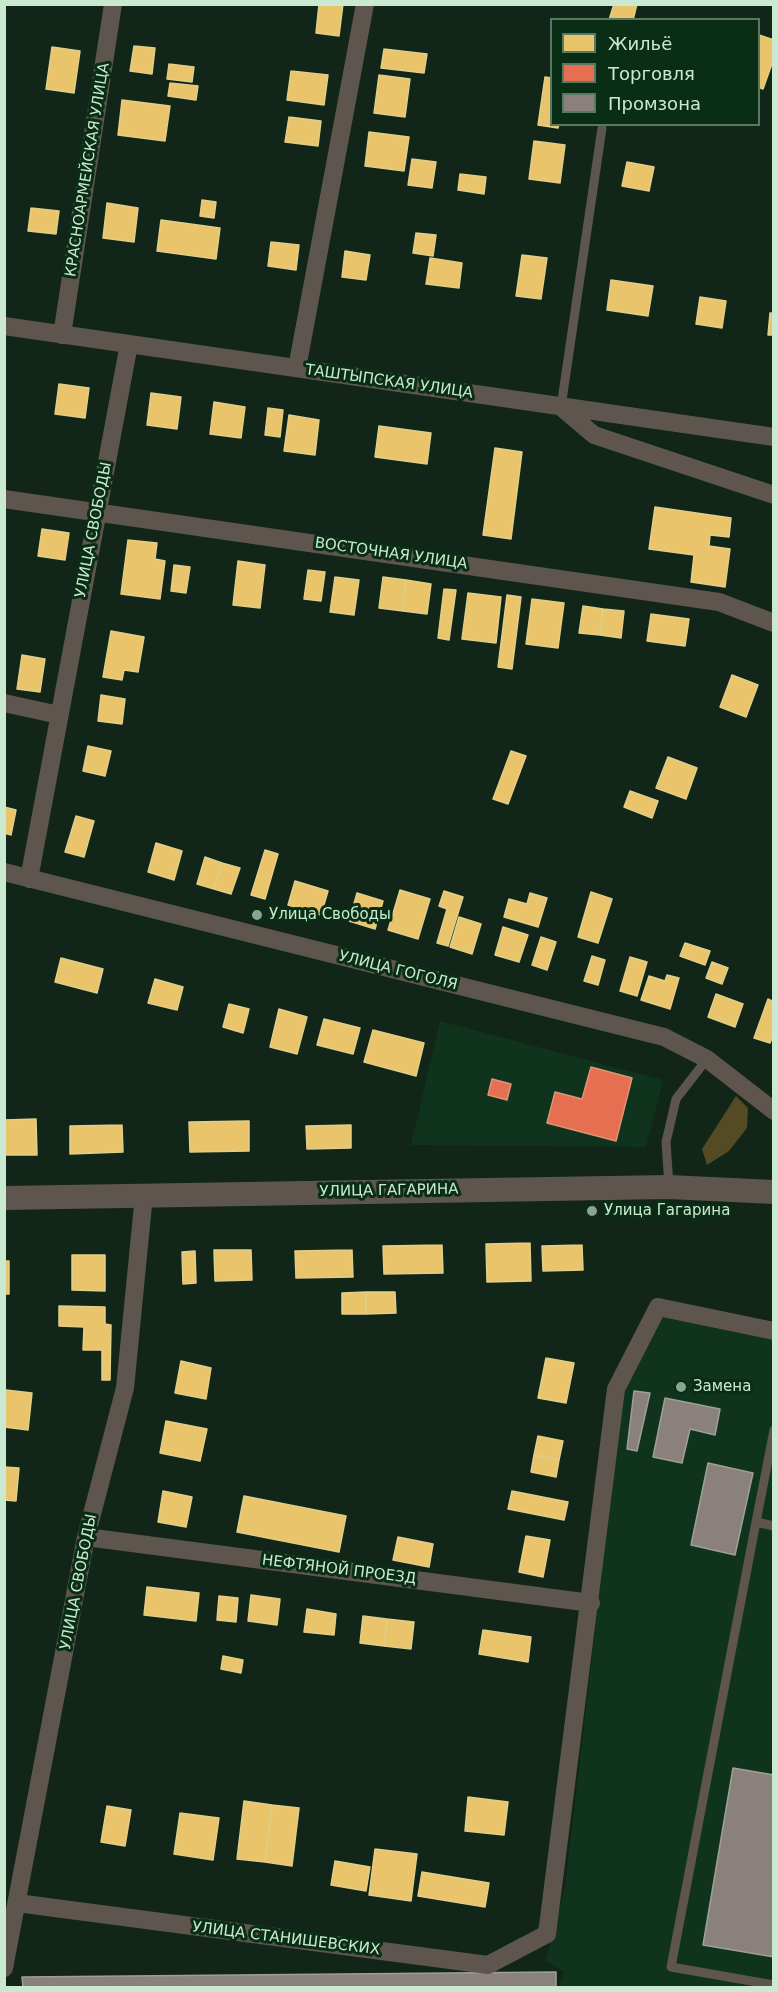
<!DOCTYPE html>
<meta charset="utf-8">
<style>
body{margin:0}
#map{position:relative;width:778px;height:1992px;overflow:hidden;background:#122519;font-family:"DejaVu Sans",sans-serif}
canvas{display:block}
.frame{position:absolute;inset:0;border:6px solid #c9ead1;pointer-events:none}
.legend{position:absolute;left:550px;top:18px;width:210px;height:108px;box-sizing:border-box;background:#0a2d16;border:2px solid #567961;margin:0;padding:8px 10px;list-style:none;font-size:18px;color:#c9ead1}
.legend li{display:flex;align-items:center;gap:12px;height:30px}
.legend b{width:30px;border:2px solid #567961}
</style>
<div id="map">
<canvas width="778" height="1992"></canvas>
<div class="frame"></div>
<ul class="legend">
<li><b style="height:16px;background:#e9c46a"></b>Жильё</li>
<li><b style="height:16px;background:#e76f51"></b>Торговля</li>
<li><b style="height:16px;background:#8a817c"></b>Промзона</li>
</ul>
</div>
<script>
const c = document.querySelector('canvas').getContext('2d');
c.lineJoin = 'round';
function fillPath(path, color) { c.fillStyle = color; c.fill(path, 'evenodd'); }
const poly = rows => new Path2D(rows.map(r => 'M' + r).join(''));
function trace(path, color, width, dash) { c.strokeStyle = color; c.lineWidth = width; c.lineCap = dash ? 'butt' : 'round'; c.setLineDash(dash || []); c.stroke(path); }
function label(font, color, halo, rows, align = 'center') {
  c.font = font + ' "DejaVu Sans",sans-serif'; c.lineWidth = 6; c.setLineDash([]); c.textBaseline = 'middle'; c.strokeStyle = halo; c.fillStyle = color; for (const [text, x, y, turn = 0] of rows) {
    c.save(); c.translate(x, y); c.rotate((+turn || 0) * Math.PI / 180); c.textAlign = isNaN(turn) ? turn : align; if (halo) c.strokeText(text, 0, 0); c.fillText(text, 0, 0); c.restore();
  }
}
const built = poly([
 [440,1021,663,1080,646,1147,411,1145],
 [661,1315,773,1339,773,1987,559,1987,564,1972,546,1961,565,1887,623,1391]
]);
const forest = poly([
 [736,1096,748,1108,747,1128,729,1151,707,1165,702,1149]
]);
const homes = poly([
 [319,4,343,4,339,36,316,33,319,4],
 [614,4,637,4,633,20,609,20,614,4],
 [759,35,774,40,774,58,763,89,758,87,759,35],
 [134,46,155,48,152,74,130,71,134,46],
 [52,47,80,51,74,93,46,89,52,47],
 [384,49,427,54,424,73,381,68,384,49],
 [169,64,194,67,192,82,167,79,169,64],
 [291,71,328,75,324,105,287,100,291,71],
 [379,75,410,79,405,117,374,113,379,75],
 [545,77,552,78,552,124,559,124,558,128,538,125,545,77],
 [170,83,198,86,196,100,168,96,170,83],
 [122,100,170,106,165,141,118,135,122,100],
 [289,117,321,121,318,146,285,142,289,117],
 [369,132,409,137,404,171,365,166,369,132],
 [534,141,565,145,560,183,529,179,534,141],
 [412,159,436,162,432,188,408,185,412,159],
 [627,162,654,167,649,191,622,186,627,162],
 [460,174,486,177,484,194,458,190,460,174],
 [202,200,216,202,214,218,200,216,202,200],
 [107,203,138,208,134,242,103,238,107,203],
 [31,208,59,211,56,234,28,231,31,208],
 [161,220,220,228,216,259,157,251,161,220],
 [416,233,436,235,433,256,413,253,416,233],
 [271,242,299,245,296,270,268,266,271,242],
 [345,251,370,255,366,280,342,277,345,251],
 [522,255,547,258,541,299,516,296,522,255],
 [430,258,462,263,459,288,426,284,430,258],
 [611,280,653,286,648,316,607,310,611,280],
 [700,297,726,301,722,328,696,324,700,297],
 [770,313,774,313,774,335,768,335,770,313],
 [59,384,89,388,85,418,55,414,59,384],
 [151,393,181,397,177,429,147,425,151,393],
 [214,402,245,407,241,438,210,434,214,402],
 [268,408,283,410,280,437,265,435,268,408],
 [289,415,319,420,315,455,284,451,289,415],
 [379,426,431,433,427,464,375,457,379,426],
 [495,448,522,452,511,539,483,535,495,448],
 [655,507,731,518,729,537,710,535,709,546,730,549,725,587,691,582,694,555,649,549,655,507],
 [42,529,69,533,65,560,38,556,42,529],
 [128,540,157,543,155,559,165,561,160,599,121,594,128,540],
 [238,561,265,565,260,608,233,605,238,561],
 [174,565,190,567,186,593,171,591,174,565],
 [308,570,325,572,321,601,304,599,308,570],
 [335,577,359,580,354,615,330,612,335,577],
 [383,577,406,580,403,611,379,608,383,577],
 [406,580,431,584,427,614,403,611,406,580],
 [444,589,456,590,449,640,438,638,444,589],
 [468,593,501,597,496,643,462,639,468,593],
 [507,595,521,597,512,669,498,667,507,595],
 [532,599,564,603,558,648,526,644,532,599],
 [583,606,603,609,600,635,579,633,583,606],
 [603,609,624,611,621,638,600,635,603,609],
 [651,614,689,619,685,646,647,641,651,614],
 [111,631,144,637,138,672,124,670,122,680,103,677,111,631],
 [22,655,45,659,40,692,17,689,22,655],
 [732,675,758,685,746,717,720,707,732,675],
 [101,695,125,699,122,724,98,721,101,695],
 [88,746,111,751,105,776,83,771,88,746],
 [511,751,526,756,508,804,493,799,511,751],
 [668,757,697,768,686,799,656,788,668,757],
 [630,791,658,801,652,818,624,807,630,791],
 [4,807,16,810,11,835,4,833,4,807],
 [76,816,94,821,84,857,65,852,76,816],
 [156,843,182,851,174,880,148,872,156,843],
 [265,850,278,854,265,899,251,895,265,850],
 [205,857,222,863,214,889,197,884,205,857],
 [222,863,240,868,231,894,214,889,222,863],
 [295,881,328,891,321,915,288,905,295,881],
 [400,890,430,899,418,939,388,930,400,890],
 [444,891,463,897,448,946,437,943,447,909,439,906,444,891],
 [591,892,612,899,598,943,578,937,591,892],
 [357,893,383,901,375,929,349,921,357,893],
 [530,893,547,898,538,927,504,917,509,899,527,904,530,893],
 [459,917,481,924,472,954,450,947,459,917],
 [503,927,528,935,519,962,495,955,503,927],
 [541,937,556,942,547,970,532,965,541,937],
 [685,943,710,951,705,965,680,956,685,943],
 [592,956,605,960,598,985,584,981,592,956],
 [630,957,647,962,637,996,620,991,630,957],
 [61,958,103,969,97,993,55,982,61,958],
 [712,962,728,968,722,984,706,978,712,962],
 [667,975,679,978,670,1009,641,1000,649,976,665,981,667,975],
 [155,979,183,987,177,1010,148,1003,155,979],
 [716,994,743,1004,735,1027,708,1017,716,994],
 [768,999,774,1002,774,1033,770,1043,754,1038,768,999],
 [229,1004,249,1009,243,1033,223,1027,229,1004],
 [279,1009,307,1017,297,1054,270,1047,279,1009],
 [324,1019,360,1028,353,1054,317,1045,324,1019],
 [373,1030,424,1043,416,1076,364,1062,373,1030],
 [36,1119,37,1155,4,1155,4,1120,36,1119],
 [249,1121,249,1151,190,1152,189,1122,249,1121],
 [122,1125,123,1152,70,1154,70,1126,122,1125],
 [351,1125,351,1148,307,1149,306,1126,351,1125],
 [530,1243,531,1281,487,1282,486,1244,530,1243],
 [442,1245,443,1273,384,1274,383,1246,442,1245],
 [582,1245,583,1270,543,1271,542,1246,582,1245],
 [214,1250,251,1250,252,1280,215,1281,214,1250],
 [352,1250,353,1277,296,1278,295,1251,352,1250],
 [195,1251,196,1283,183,1284,182,1252,195,1251],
 [72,1255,105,1255,105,1291,72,1290,72,1255],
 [4,1261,9,1261,9,1294,4,1294,4,1261],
 [366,1292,366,1314,342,1314,342,1293,366,1292],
 [366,1292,395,1292,396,1313,366,1314,366,1292],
 [59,1306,105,1307,105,1324,111,1325,110,1380,102,1380,102,1350,83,1350,84,1327,59,1326,59,1306],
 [546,1358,574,1363,566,1403,538,1398,546,1358],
 [181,1361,211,1368,206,1399,175,1393,181,1361],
 [6,1390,32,1393,28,1430,4,1427,6,1390],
 [166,1421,207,1429,200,1461,160,1453,166,1421],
 [538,1436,563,1441,559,1460,534,1455,538,1436],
 [534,1455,559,1460,556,1477,531,1472,534,1455],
 [4,1467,19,1468,16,1501,4,1500,4,1467],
 [163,1491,192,1497,186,1527,158,1522,163,1491],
 [512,1491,568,1502,564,1520,508,1509,512,1491],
 [244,1496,346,1516,339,1552,237,1532,244,1496],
 [526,1536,550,1540,543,1577,519,1572,526,1536],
 [398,1537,433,1544,429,1567,393,1560,398,1537],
 [147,1587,199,1593,196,1621,144,1615,147,1587],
 [251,1595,280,1599,277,1625,248,1621,251,1595],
 [219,1596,238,1598,236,1622,217,1620,219,1596],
 [307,1609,336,1614,334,1635,304,1632,307,1609],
 [363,1616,387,1619,384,1646,360,1643,363,1616],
 [387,1619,414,1622,411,1649,384,1646,387,1619],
 [483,1630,531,1637,528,1662,479,1654,483,1630],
 [223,1656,243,1660,241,1673,221,1669,223,1656],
 [468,1797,508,1802,504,1835,465,1831,468,1797],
 [244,1801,272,1805,265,1862,237,1859,244,1801],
 [272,1805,299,1808,292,1866,265,1862,272,1805],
 [107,1806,131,1810,125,1846,101,1842,107,1806],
 [180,1813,219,1818,213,1860,174,1854,180,1813],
 [375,1849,417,1854,411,1901,369,1895,375,1849],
 [335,1861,370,1867,366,1891,331,1885,335,1861],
 [422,1872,489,1883,485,1907,418,1896,422,1872]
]);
const shops = poly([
 [591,1067,632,1078,616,1141,547,1123,555,1092,582,1099,591,1067],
 [492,1079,511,1084,507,1100,488,1095,492,1079]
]);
const industry = poly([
 [634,1391,650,1393,637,1451,627,1449,634,1391],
 [665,1398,720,1409,715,1435,690,1429,682,1463,653,1457,665,1398],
 [708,1463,753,1473,735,1555,691,1545,708,1463],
 [733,1768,774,1775,774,1957,703,1945,733,1768],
 [556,1972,556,1988,23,1988,22,1977,556,1972]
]);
const service = poly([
 [561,407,602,128],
 [669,1186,666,1142,676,1099,707,1059],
 [774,1430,756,1522,774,1526],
 [756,1522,671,1967,774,1985]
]);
const minor = poly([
 [4,326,774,437],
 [62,335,113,4],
 [297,368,365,4],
 [561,407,594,435,774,495],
 [4,499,719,602,774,623],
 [4,703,59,715],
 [4,872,664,1037,707,1059,774,1111],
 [29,879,129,344],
 [86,1537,591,1603],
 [17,1903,488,1965,547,1934,616,1389,658,1307,774,1331],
 [4,1968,86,1537,125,1388,144,1195]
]);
const tertiary = poly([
 [4,1198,669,1187,774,1192]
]);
const markers = [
 [257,915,6,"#89a591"],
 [592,1211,6,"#89a591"],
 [681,1387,6,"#89a591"]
];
const streetNames = [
 ["КРАСНОАРМЕЙСКАЯ УЛИЦА",88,170,-81],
 ["ТАШТЫПСКАЯ УЛИЦА",389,382,8],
 ["УЛИЦА СВОБОДЫ",94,530,-79],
 ["ВОСТОЧНАЯ УЛИЦА",391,554,8],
 ["УЛИЦА ГОГОЛЯ",398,971,14],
 ["УЛИЦА ГАГАРИНА",389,1191,-1],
 ["НЕФТЯНОЙ ПРОЕЗД",339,1570,7],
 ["УЛИЦА СВОБОДЫ",79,1582,-79],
 ["УЛИЦА СТАНИШЕВСКИХ",286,1939,7]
];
const poiNames = [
 ["Улица Свободы",269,915],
 ["Улица Гагарина",604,1211],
 ["Замена",693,1387]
];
fillPath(built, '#0f331c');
fillPath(forest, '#544a24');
fillPath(homes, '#e9c46a');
trace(homes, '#dfcf89', 1.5);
fillPath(shops, '#e76f51');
trace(shops, '#de9477', 1.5);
fillPath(industry, '#8a817c');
trace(industry, '#9da096', 1.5);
trace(service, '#5f554f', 9);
trace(minor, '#5f554f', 18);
trace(tertiary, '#5f554f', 24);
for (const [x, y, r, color] of markers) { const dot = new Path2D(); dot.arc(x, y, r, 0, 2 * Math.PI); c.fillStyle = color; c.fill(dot); trace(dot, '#0a2d16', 2); }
label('15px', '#c9ead1', '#0a2d16', streetNames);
label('15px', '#c9ead1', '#0a2d16', poiNames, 'left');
</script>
